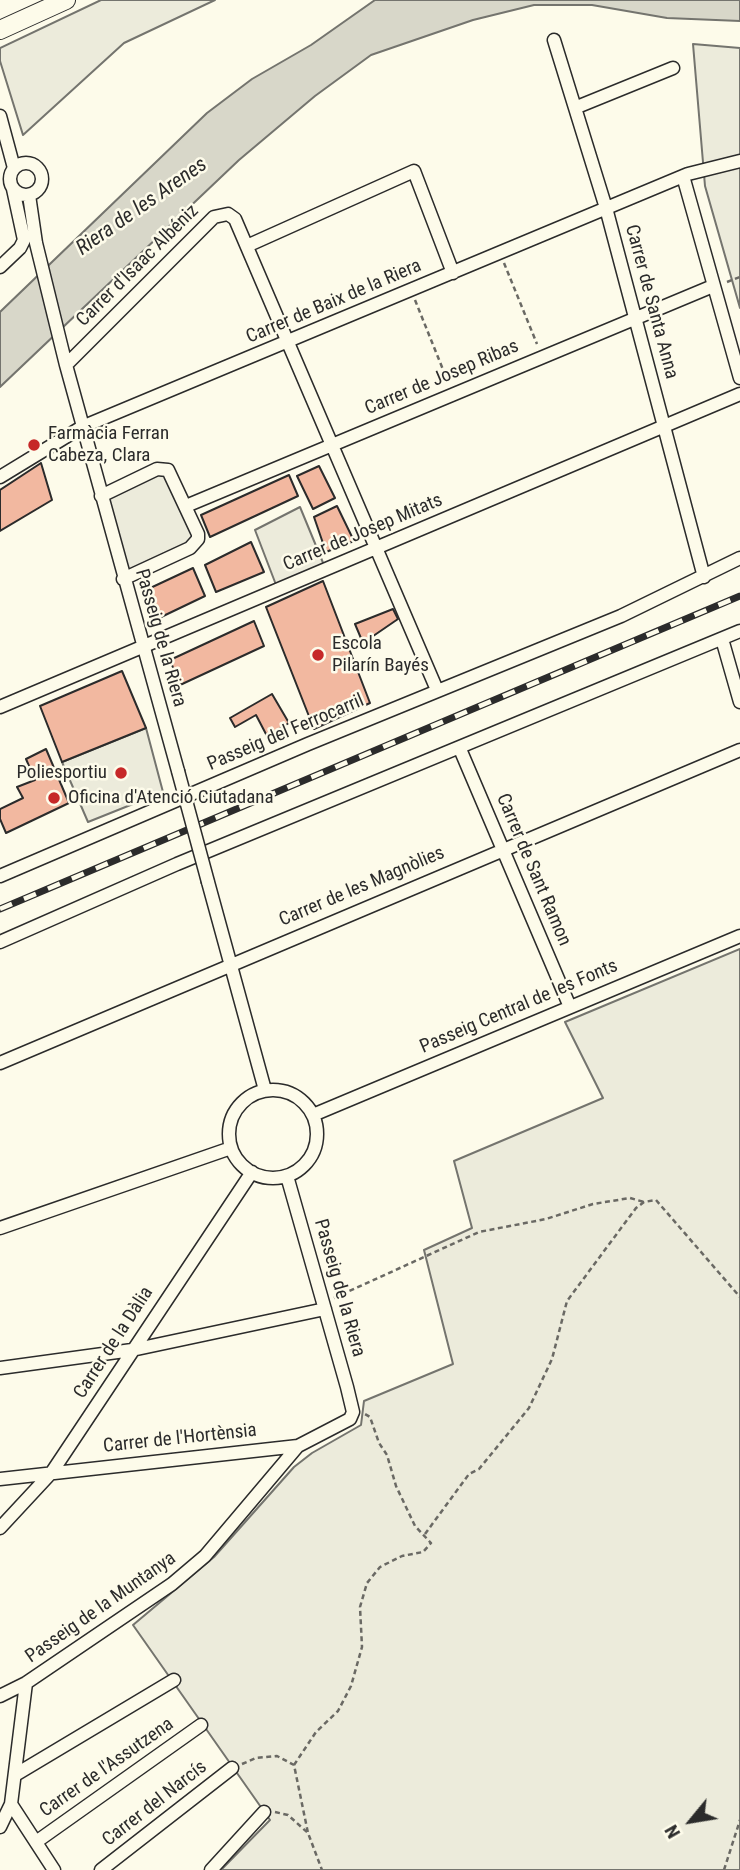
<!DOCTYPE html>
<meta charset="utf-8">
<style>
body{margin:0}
#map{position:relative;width:740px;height:1870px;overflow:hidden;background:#fdfbea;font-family:"Roboto Condensed",sans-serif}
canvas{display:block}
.north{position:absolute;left:656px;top:1786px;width:70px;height:70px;-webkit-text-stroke:5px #fdfbea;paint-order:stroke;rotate:240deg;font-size:19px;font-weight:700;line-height:28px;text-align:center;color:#2b2b2b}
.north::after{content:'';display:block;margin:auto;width:24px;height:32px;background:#2b2b2b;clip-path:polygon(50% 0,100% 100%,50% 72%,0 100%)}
</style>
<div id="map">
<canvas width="740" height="1870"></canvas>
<div class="north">N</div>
</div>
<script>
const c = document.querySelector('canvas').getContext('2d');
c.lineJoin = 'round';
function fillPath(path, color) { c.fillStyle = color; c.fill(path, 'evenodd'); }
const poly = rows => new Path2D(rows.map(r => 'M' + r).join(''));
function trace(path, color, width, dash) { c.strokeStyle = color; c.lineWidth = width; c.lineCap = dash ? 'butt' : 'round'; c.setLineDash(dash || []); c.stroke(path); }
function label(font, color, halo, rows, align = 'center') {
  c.font = font + ' "Roboto Condensed",sans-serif'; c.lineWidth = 5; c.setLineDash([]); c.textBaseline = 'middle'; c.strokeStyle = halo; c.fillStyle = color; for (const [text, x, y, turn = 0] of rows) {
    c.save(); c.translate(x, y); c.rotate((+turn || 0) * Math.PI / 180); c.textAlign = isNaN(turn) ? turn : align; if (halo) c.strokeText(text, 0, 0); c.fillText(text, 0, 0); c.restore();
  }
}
const green = poly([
 [101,0,215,0,124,43,23,135,0,61,0,48,101,0],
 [693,44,740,48,740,308,705,186,693,44],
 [162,469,198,539,123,579,101,496,162,469],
 [300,507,326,570,278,590,255,530,300,507],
 [146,728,163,792,88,822,62,762,146,728],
 [740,949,740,1870,221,1870,270,1820,133,1625,214,1557,294,1467,312,1453,361,1425,364,1401,453,1364,424,1250,472,1228,454,1161,603,1098,565,1022,740,949]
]);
const water = poly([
 [375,0,740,0,740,21,667,18,592,5,534,5,473,20,371,55,315,96,239,160,0,387,0,312,207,113,252,79,311,45,375,0]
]);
const building = poly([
 [41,463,52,500,0,531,0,490,41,463],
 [319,466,335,498,313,509,297,476,319,466],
 [289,475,298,496,210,537,201,515,289,475],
 [337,506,354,541,326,552,314,517,337,506],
 [251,542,264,572,216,592,205,565,251,542],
 [193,568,205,596,157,619,146,590,193,568],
 [323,581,370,703,314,729,266,607,323,581],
 [393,609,398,619,363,643,355,624,393,609],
 [254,621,264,646,180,685,170,660,254,621],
 [122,671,146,728,62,762,40,706,122,671],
 [272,694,289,723,267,736,256,715,235,727,230,718,272,694],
 [46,749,69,803,6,833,0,819,0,809,23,798,17,787,35,780,26,759,46,749]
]);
const path = poly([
 [504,263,537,344],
 [727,282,740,277],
 [415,300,448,382],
 [334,1298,479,1232,546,1219,593,1204,630,1198,644,1202],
 [425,1534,469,1474,479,1469,529,1408,552,1359,567,1301,636,1208,644,1202,656,1200,740,1297],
 [242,1764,256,1758,277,1756,294,1765,308,1833],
 [294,1765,316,1732,338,1711,351,1686,362,1647,360,1607,367,1583,380,1567,402,1556,423,1552,431,1543,415,1526,396,1486,387,1455,379,1443,370,1417,365,1414],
 [275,1812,288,1815,308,1833,322,1870],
 [724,1870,740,1820]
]);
const street = poly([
 [554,40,606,208,704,577],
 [577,107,673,68],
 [0,116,14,168],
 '10 179a16 16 0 1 1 32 0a16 16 0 1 1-32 0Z',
 [683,176,740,378],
 [29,195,36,243,66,365,178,771],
 [249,245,414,171,453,273],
 [0,267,20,248,24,240,13,189],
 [66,365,214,217,228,214,235,219,437,690],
 [0,477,82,427,688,174,740,161],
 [101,496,157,469,168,470,198,534,198,539,190,548,123,579],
 [186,506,713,286],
 [722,639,740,702],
 [0,707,740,394],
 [460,749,570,1007],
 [0,876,308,744,621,616,740,558],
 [208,882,265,1090],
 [0,942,177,864,740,631],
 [0,1063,740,750],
 '229 1134a44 44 0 1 1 88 0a44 44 0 1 1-88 0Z',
 [313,1115,740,936],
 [0,1228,231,1148],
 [0,1368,132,1350,325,1309],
 [0,1479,298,1446,350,1419,353,1412,347,1387,287,1176],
 [0,1528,52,1472,252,1172],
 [0,1696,26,1683,172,1584,205,1556,298,1446],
 [15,1775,174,1680],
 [11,1804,54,1870],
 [0,1827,11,1804,26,1683],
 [36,1842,201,1725],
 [101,1870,232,1768],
 [211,1870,264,1812]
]);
const secondary = poly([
 [0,30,66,0]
]);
const rail = poly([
 [0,909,740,596]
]);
const streetBridge = poly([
 [178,771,208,882]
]);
const markers = [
 [34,445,7,"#c62828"],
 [318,655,7,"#c62828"],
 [121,773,7,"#c62828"],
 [54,798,7,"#c62828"]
];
const streetNames = [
 ["Carrer d'Isaac Albéniz",138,266,-45],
 ["Carrer de Baix de la Riera",334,302,-23],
 ["Carrer de Santa Anna",651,302,75],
 ["Carrer de Josep Ribas",442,378,-23],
 ["Carrer de Josep Mitats",363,533,-23],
 ["Passeig de la Riera",160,638,74],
 ["Passeig del Ferrocarril",286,733,-23],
 ["Carrer de Sant Ramon",533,870,67],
 ["Carrer de les Magnòlies",362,887,-23],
 ["Passeig Central de les Fonts",519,1007,-23],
 ["Passeig de la Riera",339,1288,74],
 ["Carrer de la Dàlia",114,1343,-57],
 ["Carrer de l'Hortènsia",180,1439,-6],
 ["Passeig de la Muntanya",101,1608,-35],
 ["Carrer de l'Assutzena",107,1768,-35],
 ["Carrer del Narcís",155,1804,-38]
];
const poiNames = [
 ["Farmàcia Ferran",48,434],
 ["Cabeza, Clara",48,456],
 ["Escola",332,644],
 ["Pilarín Bayés",332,666],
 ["Poliesportiu",107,773,"right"],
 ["Oficina d'Atenció Ciutadana",68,798]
];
const waterNames = [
 ["Riera de les Arenes",142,207,-35]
];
fillPath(green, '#ecebdb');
trace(green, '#74746e', 2);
fillPath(water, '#d8d7c9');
trace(water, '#74746e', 2);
fillPath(building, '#f2b8a0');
trace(building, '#2b2b2b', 2);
trace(street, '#2b2b2b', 15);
trace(secondary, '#2b2b2b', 20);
trace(path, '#6a6964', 2.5, [5, 3.5]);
trace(street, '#fdfbea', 12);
trace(secondary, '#fdfbea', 18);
trace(rail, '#2b2b2b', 7);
trace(rail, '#fdfbea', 4.5, [13]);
trace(streetBridge, '#2b2b2b', 15, []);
trace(streetBridge, '#fdfbea', 12);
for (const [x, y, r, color] of markers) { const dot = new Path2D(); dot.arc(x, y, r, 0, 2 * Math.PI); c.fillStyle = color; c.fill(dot); trace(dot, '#fdfbea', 2.5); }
label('19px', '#2b2b2b', '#fdfbea', streetNames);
label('19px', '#2b2b2b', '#fdfbea', poiNames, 'left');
label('italic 21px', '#2b2b2b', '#fdfbea', waterNames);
</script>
